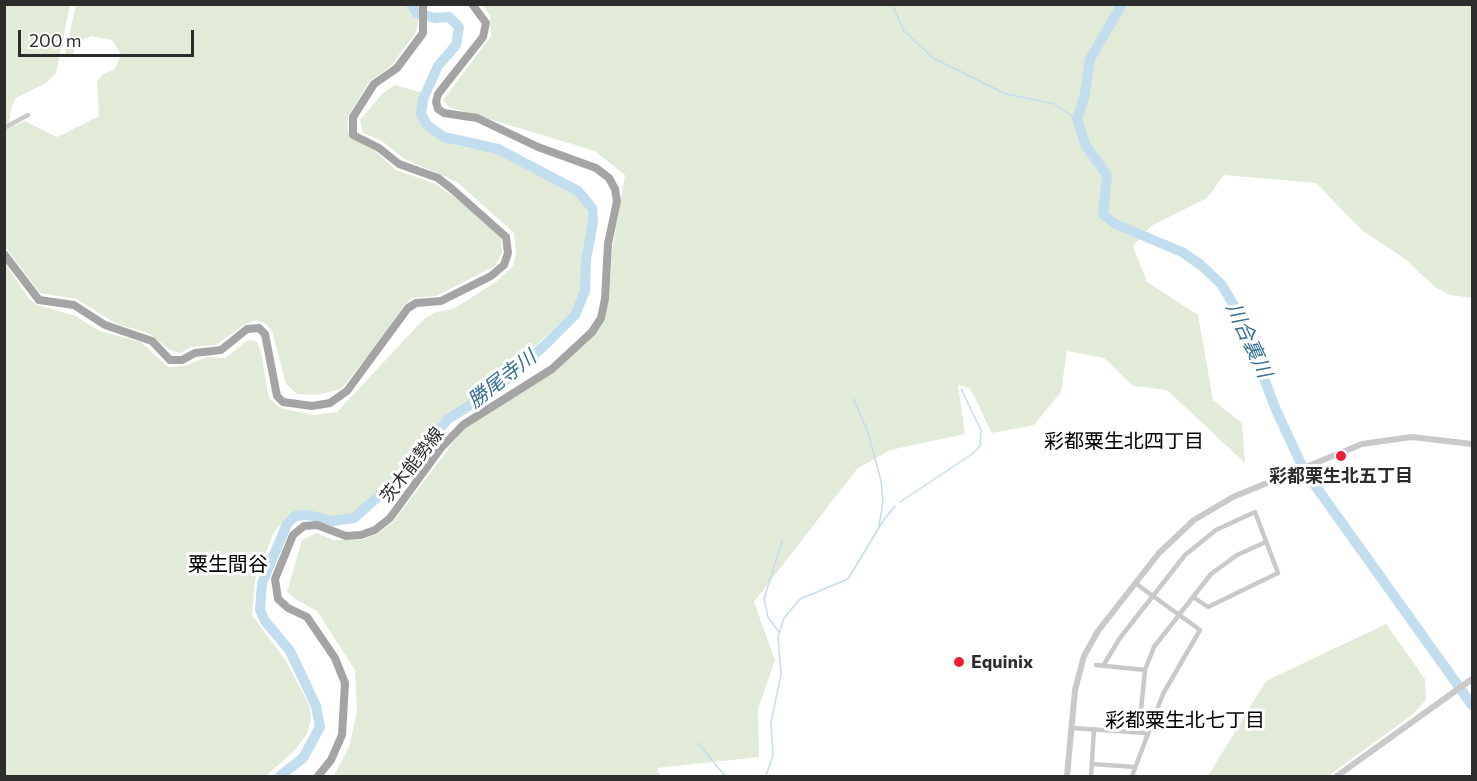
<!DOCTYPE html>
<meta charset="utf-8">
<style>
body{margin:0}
#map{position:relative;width:1477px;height:781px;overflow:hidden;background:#fff;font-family:Commissioner,sans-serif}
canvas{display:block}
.frame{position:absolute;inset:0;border:6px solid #2c2c2c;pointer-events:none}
.scale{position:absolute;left:18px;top:30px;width:176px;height:27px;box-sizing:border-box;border:3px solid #2c2c2c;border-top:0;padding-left:8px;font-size:18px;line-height:21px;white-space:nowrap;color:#2c2c2c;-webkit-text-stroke:4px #fff;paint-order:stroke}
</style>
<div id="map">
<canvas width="1477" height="781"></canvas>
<div class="frame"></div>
<div class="scale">200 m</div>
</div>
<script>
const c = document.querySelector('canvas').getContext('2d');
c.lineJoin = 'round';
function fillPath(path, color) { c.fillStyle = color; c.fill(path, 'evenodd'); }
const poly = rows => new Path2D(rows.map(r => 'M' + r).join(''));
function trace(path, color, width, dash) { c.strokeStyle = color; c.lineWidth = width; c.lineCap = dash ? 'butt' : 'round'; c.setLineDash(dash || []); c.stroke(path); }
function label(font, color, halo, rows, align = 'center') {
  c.font = font + ' Commissioner,"Noto Sans JP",sans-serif'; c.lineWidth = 6; c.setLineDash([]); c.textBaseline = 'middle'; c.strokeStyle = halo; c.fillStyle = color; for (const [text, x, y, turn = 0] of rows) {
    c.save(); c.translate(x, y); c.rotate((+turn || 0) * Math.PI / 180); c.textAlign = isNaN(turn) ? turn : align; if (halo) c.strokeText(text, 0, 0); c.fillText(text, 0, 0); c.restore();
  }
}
const green = poly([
 [406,4,411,16,419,18,416,32,392,65,370,81,348,116,347,128,350,137,376,152,396,170,436,184,491,225,501,238,502,253,495,266,436,296,413,298,404,305,378,344,341,389,317,395,297,394,286,384,272,331,266,324,256,320,245,324,216,345,191,347,180,353,170,350,148,333,117,324,76,299,40,293,5,247,5,130,25,121,57,137,99,116,97,82,103,74,115,69,121,54,112,40,91,36,77,43,72,56,65,53,76,5],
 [5,5,70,5,56,73,46,83,16,98,11,108,9,123,5,125],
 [483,5,1472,5,1472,298,1450,295,1435,287,1404,258,1363,231,1316,183,1224,175,1207,198,1151,226,1133,246,1147,282,1198,315,1213,400,1242,423,1245,463,1167,390,1133,386,1104,358,1067,351,1061,392,1034,425,992,433,970,388,958,385,965,434,890,450,857,469,754,602,775,660,758,709,759,757,657,768,660,776,334,776,349,747,357,711,355,670,317,611,295,599,287,592,302,540,317,533,333,540,362,540,378,534,394,521,465,427,555,372,595,333,605,318,609,299,612,252,625,175,595,151,449,107,443,100,491,36,490,16],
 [395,85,424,93,420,102,419,119,435,137,459,146,497,153,568,189,585,203,588,222,581,260,581,289,570,313,492,388,444,416,392,480,352,516,333,516,308,511,291,513,274,532,255,580,252,615,286,661,310,707,311,720,307,734,295,750,266,776,5,776,5,263,29,299,38,305,76,316,99,331,141,342,168,367,185,366,206,357,225,358,248,340,253,340,258,343,261,352,269,398,280,408,313,415,337,412,424,319,436,312,453,309,496,282,513,266,516,253,514,233,457,182,403,158,382,141,363,133,360,120,383,93],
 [1386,624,1425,679,1426,700,1412,715,1328,776,1208,776,1266,681]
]);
const stream = poly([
 [892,4,904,31,933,58,1006,94,1055,104,1077,120],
 [853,398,868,432,881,481,883,501,879,526],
 [900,502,972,454,980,446,981,430,961,389],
 [779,632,768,617,764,599,782,541],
 [698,743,725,776],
 [766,776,773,755,771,722,781,675,778,637,784,618,800,599,848,579,883,521,895,506]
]);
const river = poly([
 [1122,4,1090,59,1084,98,1077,119,1086,146,1107,175,1103,214,1115,224,1182,252,1201,265,1222,285,1242,320,1276,410,1304,470,1472,705],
 [280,776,303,758,320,727,316,706,290,651,265,621,260,610,262,583,287,524,295,516,308,515,333,521,354,518,397,480,448,419,496,389,545,345,575,315,585,291,586,259,593,222,592,208,578,191,498,149,444,137,427,125,421,114,423,99,438,66,456,45,459,27,449,17,435,18,416,13,411,4]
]);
const minor = poly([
 [4,128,28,115],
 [1096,665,1145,670],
 [1103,666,1120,638,1185,555,1216,530,1255,512,1278,573,1208,607,1193,597],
 [1156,715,1141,710,1145,670,1154,647,1211,574,1237,555,1266,542],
 [1072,728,1146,733],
 [1092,764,1135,767],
 [1091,776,1094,729],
 [1132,776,1163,694,1200,630,1135,583]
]);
const tertiary = poly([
 [1067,776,1075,690,1084,656,1098,631,1159,553,1194,520,1233,497,1362,444,1412,437,1472,444],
 [1337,776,1472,679]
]);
const primary = poly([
 [4,254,39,300,74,305,105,325,152,341,170,360,182,360,195,353,221,350,247,329,259,328,265,334,277,396,283,402,312,406,330,403,347,391,408,308,416,303,441,301,491,276,504,265,508,253,506,237,452,189,438,178,399,164,379,148,353,135,353,117,374,84,397,68,423,33,423,4],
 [318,776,331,760,342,735,345,683,335,658,307,617,288,608,278,599,275,579,293,535,304,526,317,525,346,536,361,535,375,530,390,518,441,448,463,425,552,369,592,332,601,318,605,299,608,244,617,201,615,189,609,178,596,168,538,147,477,118,444,113,438,109,436,102,438,94,483,37,486,23,472,4]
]);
const markers = [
 [1341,456,6,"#f11f31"],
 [959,662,6,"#f11f31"]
];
const streetNames = [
 ["茨木能勢線",412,465,-52]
];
const poiNames = [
 ["彩都栗生北五丁目",1341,476],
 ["Equinix",971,662,"left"]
];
const waterNames = [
 ["川合裏川",1249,340,65],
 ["勝尾寺川",502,379,-38]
];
const neighbourhoodNames = [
 ["彩都粟生北四丁目",1124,441],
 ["粟生間谷",228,564],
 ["彩都粟生北七丁目",1185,720]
];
fillPath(green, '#e2ebd8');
trace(stream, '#c2dded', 1.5);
trace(river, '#c2dded', 10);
trace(minor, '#c9c9c9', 4.5);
trace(tertiary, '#c9c9c9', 6);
trace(primary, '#a4a4a4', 8);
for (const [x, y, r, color] of markers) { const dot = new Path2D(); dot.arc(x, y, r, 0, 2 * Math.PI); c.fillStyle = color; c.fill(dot); trace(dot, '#fff', 2); }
label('18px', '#2c2c2c', '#fff', streetNames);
label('bold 18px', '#2c2c2c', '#fff', poiNames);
label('italic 20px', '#356f93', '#fff', waterNames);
label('20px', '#000', '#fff', neighbourhoodNames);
</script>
